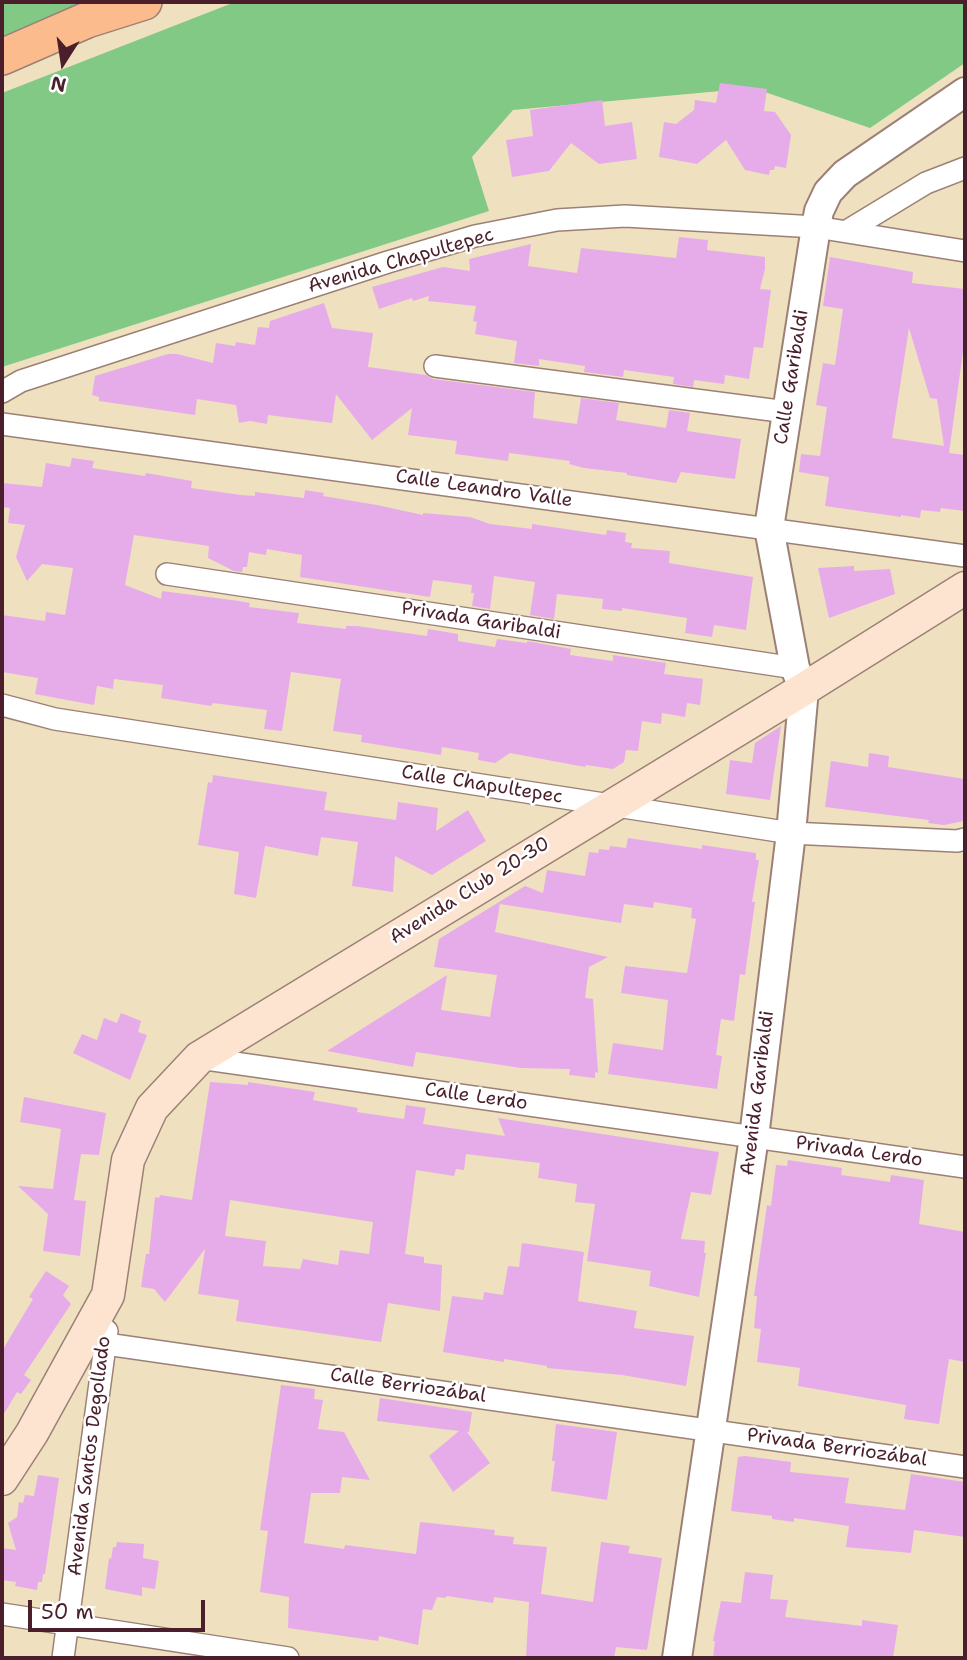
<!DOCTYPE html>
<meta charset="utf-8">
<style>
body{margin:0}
#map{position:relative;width:967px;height:1660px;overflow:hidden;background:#efe0c0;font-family:"Shantell Sans",sans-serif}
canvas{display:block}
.frame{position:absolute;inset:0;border:4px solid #4a1f2b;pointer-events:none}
.north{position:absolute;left:28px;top:28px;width:70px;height:70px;-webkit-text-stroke:5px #fff;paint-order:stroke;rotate:192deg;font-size:19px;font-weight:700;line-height:28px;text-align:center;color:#4a1f2b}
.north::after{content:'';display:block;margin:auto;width:24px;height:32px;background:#4a1f2b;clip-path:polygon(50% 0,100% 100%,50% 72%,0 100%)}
.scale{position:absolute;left:28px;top:1600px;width:177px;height:32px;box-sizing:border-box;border:4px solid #4a1f2b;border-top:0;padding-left:9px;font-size:21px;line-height:24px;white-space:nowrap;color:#4a1f2b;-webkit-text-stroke:5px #fff;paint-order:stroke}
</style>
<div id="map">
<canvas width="967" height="1660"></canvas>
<div class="frame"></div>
<div class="north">N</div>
<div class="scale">50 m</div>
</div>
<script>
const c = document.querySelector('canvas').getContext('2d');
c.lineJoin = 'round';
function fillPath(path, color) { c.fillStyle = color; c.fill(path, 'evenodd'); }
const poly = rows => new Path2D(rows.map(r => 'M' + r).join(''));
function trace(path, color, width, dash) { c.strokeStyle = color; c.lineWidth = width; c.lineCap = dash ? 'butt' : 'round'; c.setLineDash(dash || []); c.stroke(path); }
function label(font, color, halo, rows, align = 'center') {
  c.font = font + ' "Shantell Sans",sans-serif'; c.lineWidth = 5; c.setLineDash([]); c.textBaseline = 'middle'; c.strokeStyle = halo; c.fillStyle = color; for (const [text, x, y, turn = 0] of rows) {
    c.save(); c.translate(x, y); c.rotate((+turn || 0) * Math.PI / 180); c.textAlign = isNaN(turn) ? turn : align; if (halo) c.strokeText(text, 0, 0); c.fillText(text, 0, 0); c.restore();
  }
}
const green = poly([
 [2,2,104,2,2,41],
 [235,2,965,2,965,63,870,128,753,88,513,110,472,157,489,211,2,367,2,93]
]);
const building = poly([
 [720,83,767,89,764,111,775,112,791,135,786,168,775,166,774,170,770,170,769,175,745,170,726,140,697,164,659,157,664,122,676,124,694,110,695,100,716,103],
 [602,100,605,126,632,122,637,159,599,164,571,143,549,171,512,177,506,140,533,136,530,110],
 [679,237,708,240,707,250,765,257,765,269,760,289,771,290,763,348,754,347,749,379,725,375,724,384,694,380,693,387,673,384,674,377,624,370,623,377,584,372,585,366,539,359,539,366,514,363,517,341,475,334,477,322,473,321,476,306,428,301,429,296,413,301,412,298,379,309,372,287,443,267,470,271,469,259,531,244,528,266,577,273,581,248,676,258],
 [830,257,913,272,912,283,965,289,965,337,949,453,965,455,965,511,941,508,940,512,921,510,920,518,901,515,901,517,825,506,829,477,799,472,801,454,820,456,827,407,816,405,823,363,835,365,843,309,823,306],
 [909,328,930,398,937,399,944,446,892,438],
 [324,303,332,328,373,333,368,367,426,375,433,379,535,392,533,418,577,424,581,398,619,403,616,420,666,428,669,410,690,413,687,431,741,439,735,479,681,472,676,483,627,475,627,473,584,468,569,464,570,461,509,453,508,461,455,454,457,441,408,435,412,408,372,440,336,394,332,423,268,415,267,424,250,421,239,423,236,405,197,399,195,415,99,401,99,397,92,395,95,376,168,354,177,354,213,363,216,343,235,346,236,342,255,345,258,327,269,328,270,321],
 [72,458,94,461,92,468,145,476,146,473,192,481,191,488,241,495,255,496,255,492,304,498,305,490,324,493,323,496,377,505,423,515,423,513,470,517,490,524,532,529,532,524,606,535,607,530,626,533,625,542,632,543,631,548,670,551,669,563,753,577,746,630,714,625,712,637,685,633,687,618,622,608,622,611,602,609,603,599,557,594,554,619,530,615,535,582,494,576,490,609,472,606,474,593,471,593,472,585,433,580,430,597,300,577,302,555,267,549,266,555,249,552,247,567,243,567,242,572,234,571,208,558,209,546,134,535,125,585,161,599,162,591,239,601,250,603,249,607,299,613,297,623,346,629,346,626,357,626,427,636,428,629,458,634,458,641,495,647,497,639,527,643,527,641,571,649,570,655,613,661,613,655,666,663,664,674,703,679,700,705,687,703,685,717,662,713,661,724,642,721,638,751,626,750,624,762,613,769,586,765,585,767,510,753,495,763,478,760,479,753,442,747,441,755,361,742,362,735,333,731,341,679,291,672,282,731,264,729,267,710,213,703,211,706,161,698,163,685,114,679,113,689,97,686,94,705,35,694,38,678,2,672,2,615,45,621,46,612,65,615,73,568,42,564,27,581,16,557,25,525,8,523,10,508,2,507,2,483,42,487,46,463,70,467],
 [854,566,854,571,890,569,895,594,829,618,818,568],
 [781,726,770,800,726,794,730,760,752,763,755,743],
 [869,753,889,756,888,767,965,779,964,821,944,825,928,823,929,820,825,807,831,761,868,767],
 [213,775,327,792,324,810,396,820,398,802,438,808,436,831,468,810,486,841,432,875,395,856,393,892,352,886,358,842,321,837,318,856,265,846,256,898,234,894,239,852,198,845,208,782,212,783],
 [628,838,702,849,702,845,756,853,756,860,759,860,752,902,755,902,745,975,740,974,734,1021,721,1019,716,1055,722,1056,717,1089,608,1074,613,1043,663,1050,668,1000,621,993,625,966,687,973,696,919,691,918,692,908,654,902,653,908,624,904,621,923,500,904,495,932,608,957,589,967,585,998,593,999,598,1073,595,1072,595,1078,569,1075,570,1069,521,1068,416,1052,413,1067,327,1051,447,975,441,1010,490,1017,497,975,434,967,439,939,525,886,543,893,547,870,585,876,589,852,598,853,599,849,609,850,610,846,626,848],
 [121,1013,141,1021,138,1032,147,1035,130,1080,73,1053,82,1034,97,1040,104,1018,117,1023],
 [210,1082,248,1085,248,1082,315,1092,313,1100,358,1108,357,1112,404,1119,406,1105,426,1108,423,1124,505,1136,498,1118,719,1152,711,1195,691,1192,681,1239,705,1241,704,1253,706,1253,699,1297,649,1286,651,1271,587,1261,595,1204,575,1202,577,1184,538,1178,540,1163,466,1154,464,1170,456,1169,454,1176,416,1170,405,1254,424,1257,424,1263,442,1265,440,1311,388,1303,381,1342,236,1321,239,1300,198,1294,205,1249,165,1302,154,1289,141,1287,146,1254,149,1254,155,1197,159,1198,160,1195,192,1200],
 [230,1200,373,1222,369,1254,340,1250,338,1265,303,1259,300,1269,263,1266,266,1241,225,1236],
 [24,1097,106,1113,99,1155,81,1154,74,1200,86,1201,80,1256,43,1251,48,1214,18,1186,53,1189,61,1129,20,1122],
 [788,1160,842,1168,841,1175,870,1179,890,1182,891,1175,924,1180,919,1224,965,1232,965,1362,949,1359,939,1424,904,1419,906,1405,798,1386,800,1368,757,1362,761,1329,754,1328,757,1296,754,1296,767,1205,771,1206,776,1165,787,1166],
 [522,1243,584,1252,578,1301,637,1311,634,1328,694,1336,686,1386,622,1375,547,1368,547,1366,504,1359,504,1362,443,1352,452,1296,483,1300,484,1292,503,1295,508,1266,519,1267],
 [46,1271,69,1286,63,1295,71,1304,24,1375,31,1380,21,1394,17,1392,2,1417,2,1351,33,1299,29,1297],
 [281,1385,315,1389,314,1399,323,1400,318,1429,344,1432,370,1480,342,1477,340,1493,311,1493,304,1543,344,1549,345,1545,416,1554,420,1522,495,1530,494,1535,514,1537,513,1544,547,1547,541,1594,593,1602,601,1542,630,1546,628,1553,662,1558,647,1650,616,1647,614,1658,526,1658,529,1602,494,1597,493,1603,447,1596,445,1598,437,1597,432,1610,423,1609,418,1645,379,1636,378,1641,288,1628,289,1597,260,1592,268,1531,260,1530],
 [380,1398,472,1412,469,1432,467,1432,490,1463,453,1492,429,1456,459,1431,377,1421],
 [556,1424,617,1432,607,1500,551,1491,555,1461,552,1461],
 [745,1456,791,1462,790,1472,849,1478,845,1503,905,1510,911,1474,965,1482,965,1537,914,1530,911,1553,846,1547,849,1526,794,1518,794,1522,772,1519,772,1516,731,1511,738,1457],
 [38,1475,59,1478,45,1574,43,1574,42,1582,38,1582,37,1590,15,1586,16,1582,2,1580,2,1548,16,1550,8,1523,17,1517,19,1502,23,1503,25,1495,34,1496],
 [117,1542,144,1544,143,1558,159,1561,155,1589,142,1587,142,1596,105,1589,109,1558,111,1559,113,1547,116,1547],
 [745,1572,773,1575,770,1599,788,1600,785,1617,862,1626,862,1620,898,1625,893,1658,713,1658,715,1641,713,1641,721,1601,741,1603]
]);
const minor = poly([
 [847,231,926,183,965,168],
 [435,366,787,412],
 [2,392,21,381,388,262,475,236,557,220,625,216,816,227,965,251],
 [2,424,965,556],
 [167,574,795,668],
 [2,705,55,719,791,833,957,841,965,839],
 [199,1058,965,1167],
 [106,1344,965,1467],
 [2,1614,288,1658],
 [63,1658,107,1331]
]);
const tertiary = poly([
 [677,1658,754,1137,791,833,804,689,795,668,769,528,816,227,819,211,828,192,845,174,965,92]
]);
const secondary = poly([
 [2,1479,32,1433,108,1295,128,1160,152,1108,199,1058,804,689,965,588]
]);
const primary = poly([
 [2,57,87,20,144,2]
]);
const streetNames = [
 ["Avenida Chapultepec",401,261,-16],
 ["Calle Garibaldi",792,377,-81],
 ["Calle Leandro Valle",484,489,8],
 ["Privada Garibaldi",481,621,9],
 ["Calle Chapultepec",482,785,9],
 ["Avenida Club 20-30",470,891,-32],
 ["Avenida Garibaldi",758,1093,-83],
 ["Calle Lerdo",476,1097,8],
 ["Privada Lerdo",859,1152,8],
 ["Calle Berriozábal",408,1386,8],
 ["Privada Berriozábal",837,1448,8],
 ["Avenida Santos Degollado",90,1456,-83]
];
fillPath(green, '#82c985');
fillPath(building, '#e6acea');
trace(minor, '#9c8076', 24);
trace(tertiary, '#9c8076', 32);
trace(secondary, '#9c8076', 35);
trace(primary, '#9c8076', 38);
trace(minor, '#fff', 21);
trace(tertiary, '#fff', 28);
trace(secondary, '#fde4d1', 32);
trace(primary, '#fbbb8c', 35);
label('19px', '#4a1f2b', '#fff', streetNames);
</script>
